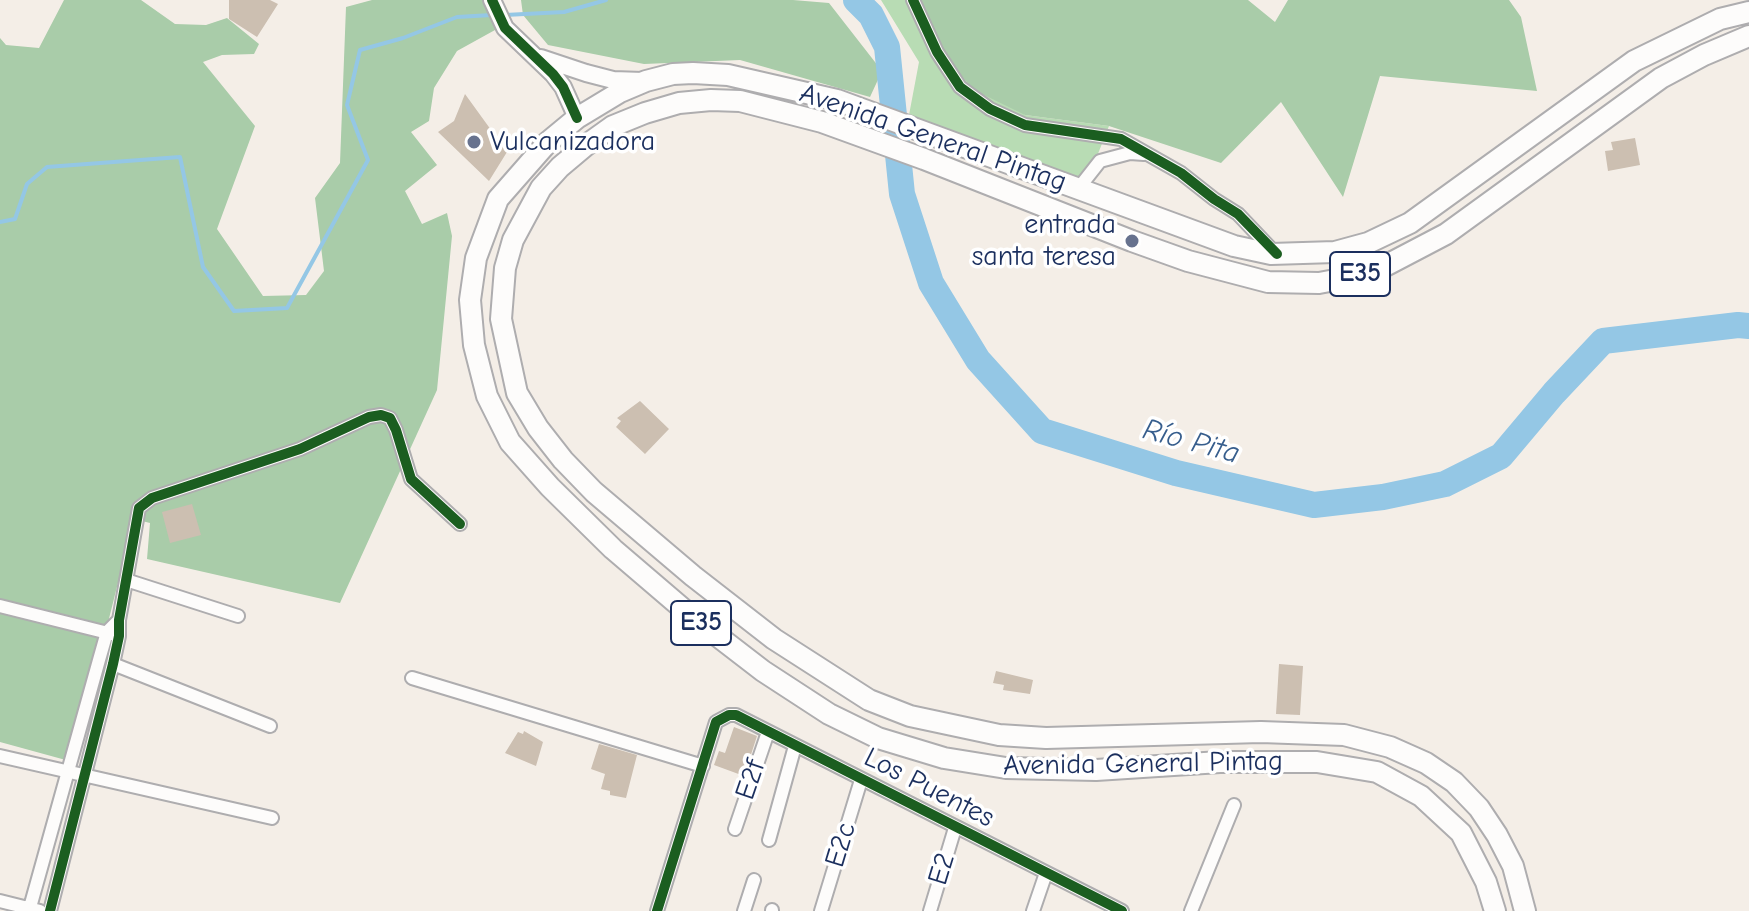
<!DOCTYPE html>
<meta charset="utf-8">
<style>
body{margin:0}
canvas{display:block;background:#f4eee7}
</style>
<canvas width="1749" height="911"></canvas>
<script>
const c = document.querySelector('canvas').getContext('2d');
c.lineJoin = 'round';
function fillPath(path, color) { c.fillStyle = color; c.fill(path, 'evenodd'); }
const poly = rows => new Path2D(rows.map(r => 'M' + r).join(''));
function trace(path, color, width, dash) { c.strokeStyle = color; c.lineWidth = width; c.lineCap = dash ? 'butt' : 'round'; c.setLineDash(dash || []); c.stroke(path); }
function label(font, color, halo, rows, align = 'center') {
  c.font = font + ' "Comic Neue",sans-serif'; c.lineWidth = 7; c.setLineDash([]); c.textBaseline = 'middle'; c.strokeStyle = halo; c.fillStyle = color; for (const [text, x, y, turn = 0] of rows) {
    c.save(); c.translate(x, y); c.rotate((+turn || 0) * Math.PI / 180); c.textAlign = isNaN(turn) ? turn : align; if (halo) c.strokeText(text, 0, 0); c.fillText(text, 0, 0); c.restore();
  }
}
const green = poly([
 [881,0,918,0,1025,115,1109,126,1086,184,968,143,909,115,919,62]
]);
const forest = poly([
 [64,0,141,0,175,24,206,25,227,18,259,44,254,54,222,55,203,62,255,126,217,229,263,296,306,295,324,271,315,198,340,163,346,7,372,0,486,0,493,2,495,30,457,51,434,88,429,121,411,132,437,165,405,191,422,224,447,213,452,236,437,390,340,603,147,559,150,523,134,519,73,762,0,742,0,38,6,45,39,48],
 [521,0,793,0,829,3,882,71,870,97,740,60,644,64,548,45,523,15],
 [918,0,1248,0,1275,22,1288,0,1509,0,1521,17,1537,91,1380,76,1343,197,1281,102,1221,163,1109,126,1025,115,974,90,941,52]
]);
const stream = poly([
 [505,15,564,12,606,0],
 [0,222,15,219,27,184,47,167,180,157,203,267,234,311,287,308,368,160,347,105,360,50,403,38,457,17,492,15]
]);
const river = poly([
 [856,0,871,15,887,47,902,194,931,283,978,360,1042,431,1176,473,1314,505,1383,497,1445,484,1501,456,1554,393,1603,341,1738,325,1749,326]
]);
const building = poly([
 [229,0,270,0,278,4,257,37,229,19],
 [465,94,507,152,489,181,438,132,454,121],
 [1635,138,1640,165,1608,171,1605,151,1613,150,1611,142],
 [640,401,669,429,645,454,616,427,621,421,617,418],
 [192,504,201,535,170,543,162,512],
 [1279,664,1303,666,1300,715,1276,714],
 [996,671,1033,680,1030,694,1003,690,1004,685,993,683],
 [734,727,757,736,744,776,714,765,719,751,725,753],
 [524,731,543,742,536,766,505,753,518,732,523,734],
 [599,744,637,755,626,798,610,795,610,791,601,789,605,774,591,769]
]);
const minor = poly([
 [913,0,937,52,960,87,990,109,1025,125,1121,139,1181,173,1214,199,1238,214,1275,253],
 [1078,189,1100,161,1130,153,1144,154],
 [126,580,238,616],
 [0,606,112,634],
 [113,664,270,726],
 [412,678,703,766],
 [0,756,272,818],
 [735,829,768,732],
 [769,840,795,746],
 [0,901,40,911],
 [29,911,99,660,107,632,119,620],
 [50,911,113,664,119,636,119,620,139,508,152,498,300,449,369,417,381,415,390,418,396,430,411,479,460,524],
 [657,911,716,722,729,715,736,715,1122,911],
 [744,911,754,880],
 [772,911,772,910],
 [821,911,861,780],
 [930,911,955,828],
 [1033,911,1046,873],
 [1191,911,1234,805]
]);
const tertiary = poly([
 [492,0,505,28,553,74,563,87,577,118],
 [541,58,586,73,613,80,643,81]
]);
const trunk = poly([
 [1495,911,1486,882,1461,833,1421,796,1377,772,1317,762,1220,762,1096,770,1006,768,944,758,878,738,829,714,763,671,689,614,613,549,550,487,510,442,487,396,474,345,470,300,476,258,498,199,548,142,577,118,620,92,646,81,673,74,693,73,728,75,837,100,1234,246,1271,254,1335,252,1368,243,1410,223,1634,61,1720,19,1749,12],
 [1525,911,1513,866,1497,835,1479,808,1454,782,1426,763,1390,747,1344,735,1261,732,1046,738,999,735,910,716,869,700,774,639,693,576,594,492,563,460,538,428,517,393,501,319,505,268,513,240,541,188,560,167,585,146,613,126,645,113,679,103,711,100,740,101,822,122,924,159,1132,241,1188,261,1268,282,1319,283,1351,277,1383,267,1446,234,1661,78,1704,55,1749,36]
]);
const cycleway = poly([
 [492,0,505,28,553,74,563,87,577,118],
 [913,0,937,52,960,87,990,109,1025,125,1121,139,1181,173,1214,199,1238,214,1277,254],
 [50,911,113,664,119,636,119,620,139,508,152,498,300,449,369,417,381,415,390,418,396,430,411,479,460,524],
 [657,911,716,722,729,715,736,715,1122,911]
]);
const markers = [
 [474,142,8,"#67728e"],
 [1132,241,8,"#67728e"]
];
const shields = [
 [1360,274,60],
 [701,623,60]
];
const shieldNames = [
 ["E35",1360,274],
 ["E35",701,623]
];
const streetNames = [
 ["Avenida General Pintag",933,138,19],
 ["Avenida General Pintag",1143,764,-1],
 ["E2f",751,780,-71],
 ["Los Puentes",929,788,27],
 ["E2c",841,845,-73],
 ["E2",942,869,-73]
];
const poiNames = [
 ["Vulcanizadora",490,142],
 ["entrada",1116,225,"right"],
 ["santa teresa",1116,257,"right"]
];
const waterNames = [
 ["Río Pita",1191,442,15]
];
fillPath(green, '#b8dcb4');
fillPath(forest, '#a9cca9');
trace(stream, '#94c7e5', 4);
trace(river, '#94c7e5', 26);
fillPath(building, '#ccbfb1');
trace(minor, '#aeadaf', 16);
trace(tertiary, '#aeadaf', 20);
trace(trunk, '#aeadaf', 24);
trace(minor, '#fdfcfb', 12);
trace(tertiary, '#fdfcfb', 16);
trace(trunk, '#fdfcfb', 20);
trace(cycleway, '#1b5e20', 10);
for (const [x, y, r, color] of markers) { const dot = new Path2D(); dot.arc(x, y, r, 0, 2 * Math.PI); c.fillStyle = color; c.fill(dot); trace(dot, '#fff', 3); }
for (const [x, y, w] of shields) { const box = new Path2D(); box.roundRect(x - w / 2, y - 22, w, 44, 6); c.fillStyle = '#fff'; c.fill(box); trace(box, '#1b2f5e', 2); }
label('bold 26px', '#1b2f5e', null, shieldNames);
label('28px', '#1b2f5e', '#fff', streetNames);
label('28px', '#1b2f5e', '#fff', poiNames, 'left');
label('italic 30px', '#375e8d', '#fff', waterNames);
</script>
